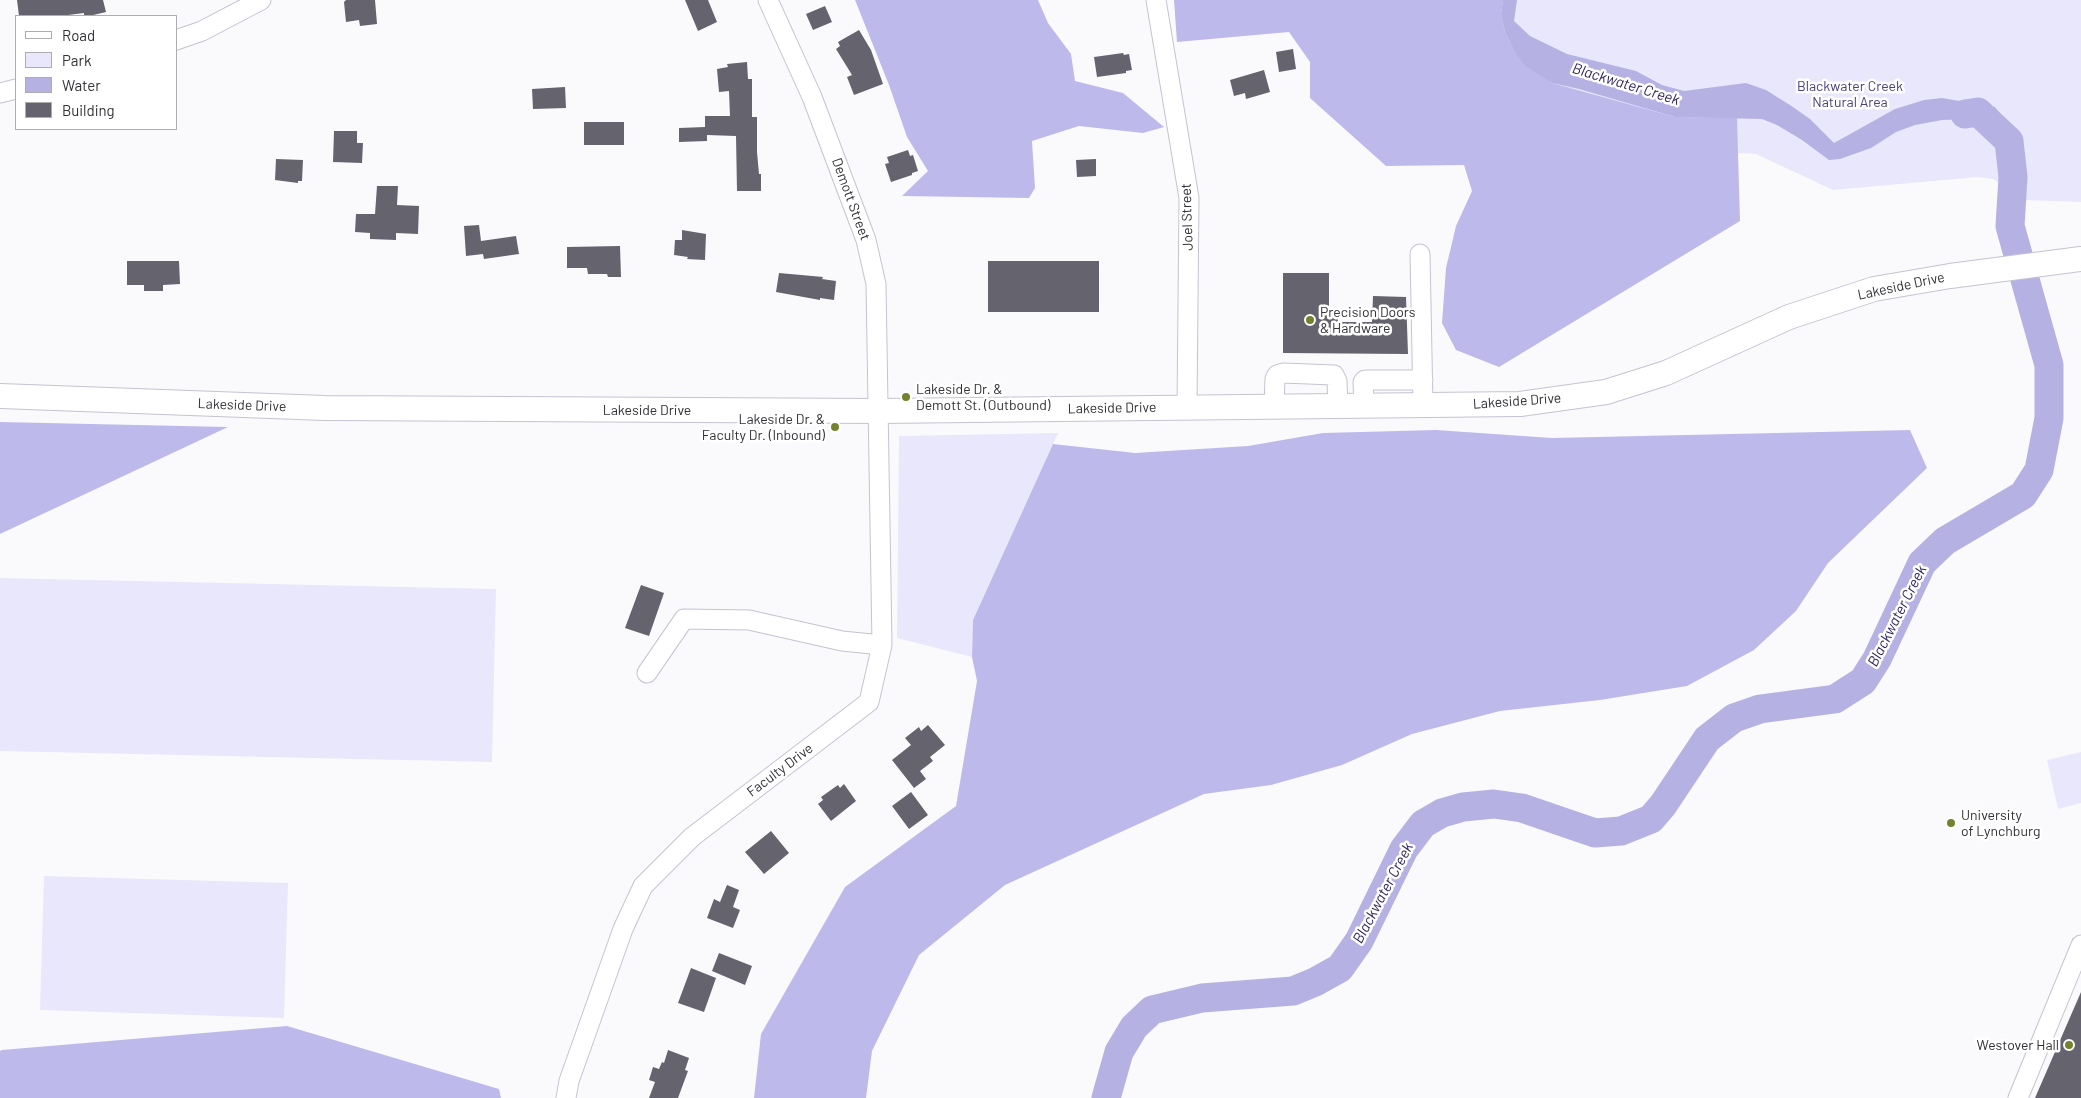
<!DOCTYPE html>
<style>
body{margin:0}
#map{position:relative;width:2081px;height:1098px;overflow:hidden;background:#fafafd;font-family:Barlow,sans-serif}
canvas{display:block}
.legend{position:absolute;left:15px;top:15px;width:162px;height:115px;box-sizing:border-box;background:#fff;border:1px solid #adadaf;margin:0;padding:6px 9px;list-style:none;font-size:15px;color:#323137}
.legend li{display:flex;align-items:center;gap:10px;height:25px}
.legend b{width:25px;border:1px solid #adadaf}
</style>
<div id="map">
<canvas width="2081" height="1098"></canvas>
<ul class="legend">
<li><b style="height:6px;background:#fff"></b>Road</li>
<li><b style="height:14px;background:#e9e7fb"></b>Park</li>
<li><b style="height:14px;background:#b6b1e3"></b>Water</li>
<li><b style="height:14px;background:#64636e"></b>Building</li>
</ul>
</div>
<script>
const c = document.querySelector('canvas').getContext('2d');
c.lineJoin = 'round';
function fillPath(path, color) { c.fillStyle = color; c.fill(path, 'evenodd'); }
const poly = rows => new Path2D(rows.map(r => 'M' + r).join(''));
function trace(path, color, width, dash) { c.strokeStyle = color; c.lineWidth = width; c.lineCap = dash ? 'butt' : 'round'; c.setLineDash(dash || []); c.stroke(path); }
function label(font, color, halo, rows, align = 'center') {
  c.font = font + ' Barlow,sans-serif'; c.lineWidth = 5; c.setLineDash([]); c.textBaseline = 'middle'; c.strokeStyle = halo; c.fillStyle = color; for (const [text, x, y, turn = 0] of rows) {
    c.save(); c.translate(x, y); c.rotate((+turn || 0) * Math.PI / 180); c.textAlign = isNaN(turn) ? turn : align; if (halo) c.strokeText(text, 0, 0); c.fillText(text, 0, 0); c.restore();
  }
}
const green = poly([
 [1471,0,2081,0,2081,202,2024,200,1993,179,1978,177,1833,190,1756,154,1569,143],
 [1058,433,973,620,972,657,897,638,899,436],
 [0,578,496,589,492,762,0,751],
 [2081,752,2081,803,2058,809,2047,760],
 [44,876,288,883,284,1018,40,1010]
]);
const forest = poly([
 [855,0,1038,0,1048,23,1071,54,1075,81,1123,93,1164,127,1143,133,1079,126,1032,141,1035,188,1029,198,902,196,928,171,907,137,889,85],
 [1174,0,1503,0,1501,14,1505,32,1515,53,1552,83,1675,117,1737,118,1740,221,1499,367,1456,350,1442,323,1446,268,1456,226,1472,191,1464,165,1386,166,1310,98,1310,62,1289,32,1177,42],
 [0,422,228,427,0,534],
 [1436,430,1552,438,1910,430,1927,468,1828,563,1796,611,1754,650,1687,686,1600,700,1500,711,1412,734,1342,765,1271,785,1204,794,1005,885,919,955,872,1051,866,1098,754,1098,761,1034,845,887,956,806,977,681,972,657,973,620,1053,444,1135,453,1248,446,1323,433],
 [287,1026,499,1089,501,1098,0,1098,0,1051,2,1050]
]);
const water = poly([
 [1503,0,1517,0,1514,21,1530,36,1567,54,1636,71,1662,85,1684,91,1746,83,1766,90,1793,107,1810,119,1834,143,1895,109,1924,100,1942,98,1995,107,2009,126,1990,131,1975,119,1942,120,1915,125,1896,132,1871,148,1840,159,1829,160,1802,140,1777,125,1762,119,1675,117,1579,89,1552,83,1526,66,1515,53,1505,32,1501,14]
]);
const river = poly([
 [1106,1098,1119,1052,1134,1027,1152,1010,1202,998,1293,991,1315,982,1340,968,1359,941,1404,849,1423,824,1442,813,1463,807,1494,804,1522,808,1595,833,1621,831,1651,819,1663,805,1707,739,1734,718,1760,709,1835,699,1863,681,1877,659,1922,563,1945,541,2023,495,2039,470,2049,418,2049,365,2010,226,2013,177,2009,141,1978,112,1965,114]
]);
const building = poly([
 [17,0,103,0,106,12,89,16,84,16,84,13,60,16,19,16],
 [346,0,375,0,377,24,360,26,359,20,346,22,344,2],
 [685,0,708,0,717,22,698,31],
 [825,6,832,22,813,30,806,14],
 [859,30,871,50,883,84,854,95,847,77,852,75,836,49,840,46,838,42],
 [1293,49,1296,69,1279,72,1276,52],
 [1123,53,1124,55,1129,54,1132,70,1126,71,1126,73,1097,77,1094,57],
 [747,62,748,79,752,79,752,117,757,117,757,152,759,174,761,174,761,191,737,191,736,136,707,135,707,141,679,142,679,128,705,127,705,116,730,116,729,91,719,92,717,69,728,67,727,64],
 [1264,70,1270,92,1246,99,1245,93,1234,96,1230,80],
 [565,87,566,108,533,109,532,89],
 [584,122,624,122,624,145,584,145],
 [334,131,357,131,357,143,363,143,362,163,333,162],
 [908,150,910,156,913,155,918,171,912,173,912,175,891,182,885,164,889,163,887,157],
 [276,159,303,160,302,181,298,181,298,183,275,180],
 [1096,159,1096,176,1077,177,1076,160],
 [377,186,398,186,397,205,419,206,418,234,396,233,396,240,370,239,370,233,355,232,356,214,375,214],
 [479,225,481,241,516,236,519,254,484,259,483,254,466,256,464,226],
 [682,230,706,234,705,260,687,259,688,257,674,255,675,240,682,240],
 [620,246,621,277,608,277,607,274,588,274,587,268,567,268,567,247],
 [127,261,179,261,180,284,163,285,163,291,144,291,144,285,127,285],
 [988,261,1099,261,1099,312,988,312],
 [779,273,823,277,822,279,836,281,834,300,820,298,820,300,776,292],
 [1283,273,1329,273,1329,310,1338,310,1338,322,1372,322,1373,296,1406,297,1408,354,1283,353],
 [641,585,664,593,649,636,625,628],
 [928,725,945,745,930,757,933,761,920,771,926,779,914,788,892,760,911,745,905,738,919,727,921,731],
 [844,784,856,801,831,821,818,804,823,800,821,797,838,785,840,788],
 [911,792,928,815,909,829,892,806],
 [771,831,789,853,764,874,745,852],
 [727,885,739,890,733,907,740,910,733,928,707,918,714,899,720,902],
 [719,953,752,966,745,985,712,971],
 [691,968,716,978,704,1012,678,1003],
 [2081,992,2081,1098,2035,1098],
 [668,1050,689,1058,685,1070,688,1071,678,1098,649,1098,655,1082,649,1080,653,1067,659,1069,662,1062,664,1063]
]);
const minor = poly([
 [1156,0,1189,198,1187,407],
 [176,40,202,31,261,0],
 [0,93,16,89],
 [1420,254,1423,405],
 [1274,406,1275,379,1277,375,1283,373,1334,375,1337,381,1338,406],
 [1364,406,1363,382,1365,380,1423,380],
 [647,673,684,619,749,620,842,641,882,645],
 [566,1098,569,1081,623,929,643,886,692,837,869,702,882,645,876,284,866,240,812,97,768,0],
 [2018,1098,2081,945]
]);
const major = poly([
 [0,396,325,408,879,411,1520,404,1606,392,1666,373,1789,317,1874,289,1950,276,2081,259]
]);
const markers = [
 [1310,320,5,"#74812e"],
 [906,397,5,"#74812e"],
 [835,427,5,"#74812e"],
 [1951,823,5,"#74812e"],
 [2069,1045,5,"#74812e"]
];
const parkNames = [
 ["Blackwater Creek",1850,86],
 ["Natural Area",1850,102]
];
const streetNames = [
 ["Demott Street",851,199,70],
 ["Joel Street",1187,217,-92],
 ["Lakeside Drive",1901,286,-12],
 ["Lakeside Drive",1517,401,-4],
 ["Lakeside Drive",242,405,2],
 ["Lakeside Drive",1112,408,-1],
 ["Lakeside Drive",647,410],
 ["Faculty Drive",780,770,-37]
];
const poiNames = [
 ["Precision Doors",1320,312],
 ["& Hardware",1320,328],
 ["Lakeside Dr. &",916,389],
 ["Demott St. (Outbound)",916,405],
 ["Lakeside Dr. &",825,419,"right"],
 ["Faculty Dr. (Inbound)",825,435,"right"],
 ["University",1961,815],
 ["of Lynchburg",1961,831],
 ["Westover Hall",2059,1045,"right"]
];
const waterNames = [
 ["Blackwater Creek",1626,84,17],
 ["Blackwater Creek",1897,616,-63],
 ["Blackwater Creek",1383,893,-62]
];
fillPath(green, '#e9e7fb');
fillPath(forest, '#beb9eb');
fillPath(water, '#b6b1e3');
trace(river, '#b6b1e3', 29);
fillPath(building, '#64636e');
trace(minor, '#c4c3d0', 21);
trace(major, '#c4c3d0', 26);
trace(minor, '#fff', 19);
trace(major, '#fff', 24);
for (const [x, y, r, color] of markers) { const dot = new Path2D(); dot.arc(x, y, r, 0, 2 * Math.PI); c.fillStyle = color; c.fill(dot); trace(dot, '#fff', 2); }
label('14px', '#4a407d', '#fff', parkNames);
label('14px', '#323137', '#fff', streetNames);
label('14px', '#323137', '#fff', poiNames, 'left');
label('italic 15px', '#30235e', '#fff', waterNames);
</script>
